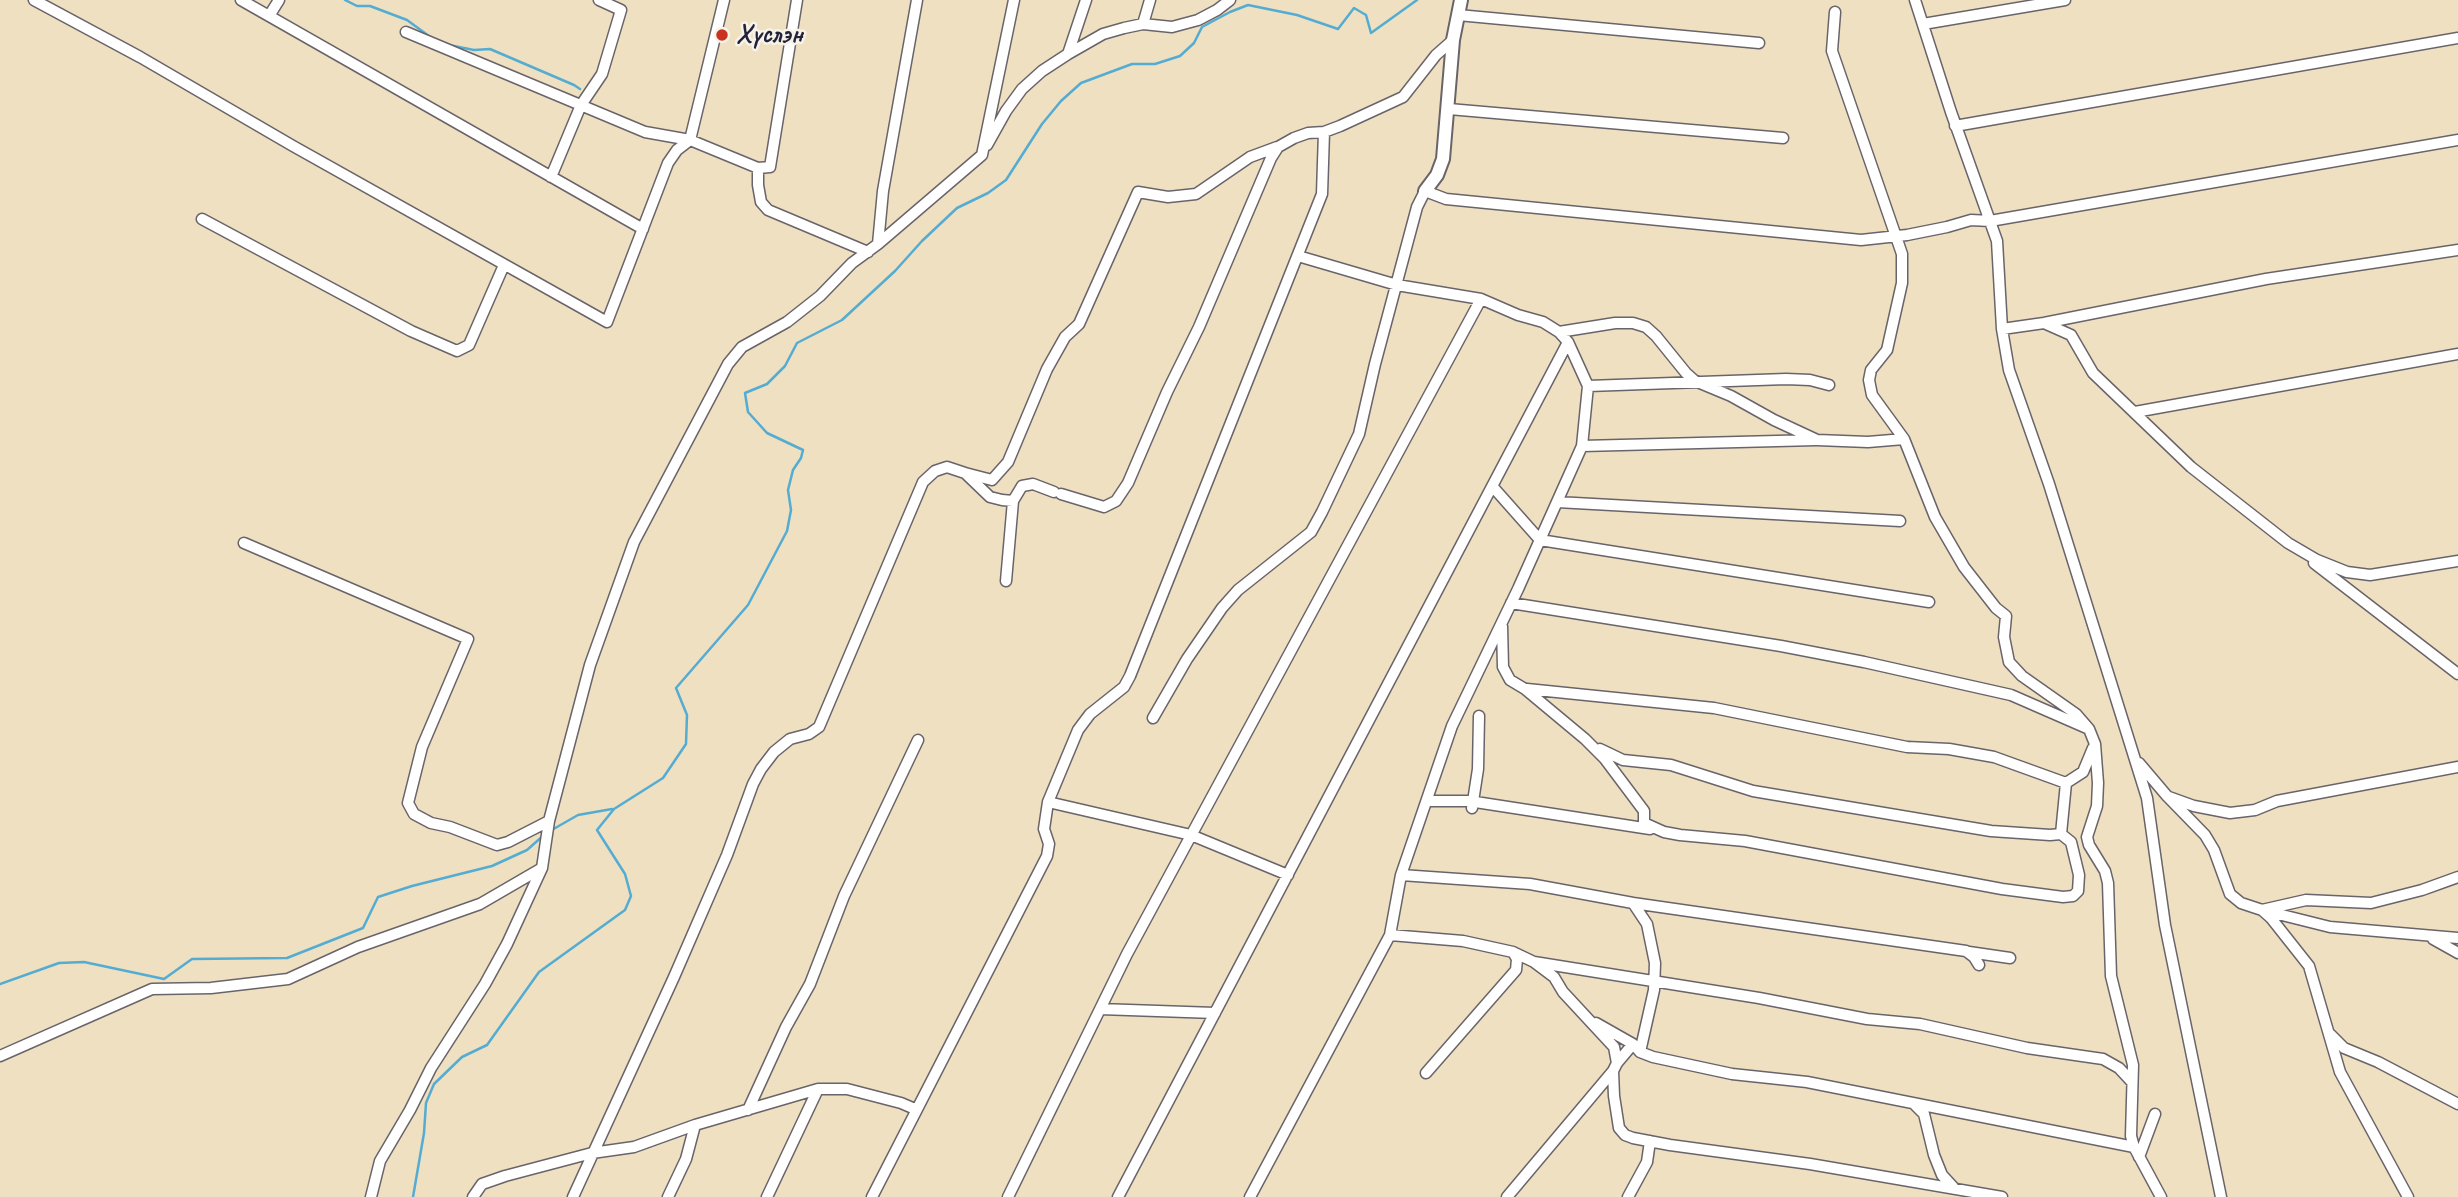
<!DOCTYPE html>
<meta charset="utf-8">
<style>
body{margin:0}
canvas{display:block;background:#eee0c0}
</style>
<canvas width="2458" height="1197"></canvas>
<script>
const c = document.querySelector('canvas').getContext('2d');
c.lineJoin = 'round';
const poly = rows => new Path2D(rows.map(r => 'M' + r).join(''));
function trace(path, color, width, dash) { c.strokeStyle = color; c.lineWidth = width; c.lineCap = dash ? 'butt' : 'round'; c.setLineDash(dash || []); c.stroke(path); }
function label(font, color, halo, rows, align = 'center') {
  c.font = font + ' Caveat,sans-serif'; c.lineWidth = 5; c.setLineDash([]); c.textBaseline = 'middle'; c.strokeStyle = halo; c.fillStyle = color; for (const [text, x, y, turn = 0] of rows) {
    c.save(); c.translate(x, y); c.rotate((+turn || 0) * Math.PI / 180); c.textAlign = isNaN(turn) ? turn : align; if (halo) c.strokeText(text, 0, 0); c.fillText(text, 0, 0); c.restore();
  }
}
const stream = poly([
 [345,0,357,6,370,6,407,20,433,39],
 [449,45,474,50,490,49,574,85,580,89],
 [550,831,578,815,612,809],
 [0,984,59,963,84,962,164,979,192,959,287,958,363,928,378,897,412,886,492,866,527,850,544,835],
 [413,1197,424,1133,426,1103,434,1084,462,1057,487,1045,539,972,625,910,631,896,625,874,597,830,614,809,663,778,686,744,687,715,676,688,748,605,787,531,791,510,788,490,793,470,801,458,803,450,767,433,748,412,745,393,767,384,785,366,797,343,842,320,895,271,922,241,957,208,988,193,1006,180,1042,124,1061,101,1081,83,1132,64,1155,64,1180,56,1194,43,1202,27,1230,12,1248,5,1297,15,1338,29,1354,8,1366,15,1371,33,1417,0]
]);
const minor = poly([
 [34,0,140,57,293,146,607,322,668,163,677,150,690,140,724,0],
 [241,0,643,229],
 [1915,0,1951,112,1997,241,2002,329,2009,370,2049,484,2147,798,2165,925,2221,1197],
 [1835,12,1832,51,1902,254,1902,283,1887,350,1871,370,1869,380,1872,395,1904,439,1935,517,1964,567,1996,608,2006,616,2004,637,2009,662,2022,676,2076,714,2089,729,2095,744,2098,783,2097,806,2087,837,2089,845,2105,871,2108,883,2111,976,2133,1065,2131,1136,2134,1147,2161,1197],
 [1458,15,1759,43],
 [269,16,279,0],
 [1143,24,1150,0],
 [1923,24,2065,0],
 [406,32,645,132,690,140,758,168,770,167,797,0],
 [1068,54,1086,0],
 [1449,109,1783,138],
 [1955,126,2458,38],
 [987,145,1006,111,1022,89,1042,71,1068,54,1103,34,1124,28,1143,24,1172,27,1198,20,1217,10,1230,0],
 [758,168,758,185,761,202,768,210,868,252],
 [551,177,581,105,602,74,621,10,599,0],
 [202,219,411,331,457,351,469,345,504,265],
 [878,244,883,191,917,0],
 [2044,323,2071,335,2093,373,2191,467,2288,543,2317,560,2347,572,2370,575,2458,561],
 [2002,329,2044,323,2266,279,2458,250],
 [1559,332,1615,323,1633,323,1646,327,1656,336,1686,373,1695,381,1731,396,1774,420,1817,440,1868,442,1904,439],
 [1588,386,1786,379,1810,380,1829,385],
 [2135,412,2458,354],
 [1582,446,1816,440],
 [965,473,992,480,1008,462,1047,369,1065,337,1079,324,1138,192,1168,197,1196,194,1250,157,1277,147],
 [1493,487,1540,540,1929,602],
 [1061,494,1104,507,1116,501,1128,483,1167,392,1199,327,1271,158,1278,147,1294,138,1308,133,1324,132,1340,126,1403,97,1436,55,1453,40],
 [1557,502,1900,521],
 [244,543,468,639,422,747,408,803,414,814,431,823,450,827,497,845,508,842,549,821],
 [2314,563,2458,674],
 [1006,581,1013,501],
 [1511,603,1781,646,1864,662,2011,695,2089,729],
 [1502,626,1503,667,1510,680,1525,689,1585,739,1605,759,1644,811,1644,823,1664,832,1680,835,1745,841,2002,889,2063,897,2073,896,2078,891,2079,875,2071,842,2061,834,2066,783,2083,772,2093,748],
 [1527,689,1714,708,1907,747,1949,749,1994,757,2066,783],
 [1153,718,1187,659,1222,608,1238,590,1311,532,1322,512,1359,434,1375,364,1417,207,1425,191,1446,199,1861,240,1907,235,1947,227,1971,220,1990,221,2458,140],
 [1600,749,1623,760,1671,765,1753,791,1991,831,2050,835,2061,834],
 [2139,763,2167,796,2205,835,2214,850,2230,894,2241,903,2262,910,2271,918,2309,966,2340,1072,2408,1197],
 [2169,797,2194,806,2230,813,2255,810,2277,801,2458,767],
 [1427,801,1469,801,1650,829],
 [1048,802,1191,835,1288,875],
 [1472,808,1478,769,1479,716],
 [1401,875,1530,884,1633,903,1966,951,1974,957,1979,965],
 [1633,903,1647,924,1655,963,1654,990,1640,1052],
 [2262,910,2306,900,2371,903,2422,890,2458,877],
 [2266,911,2330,927,2458,938],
 [1390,935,1463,941,1513,952,1534,962,1759,998,1867,1019,1920,1024,2027,1048,2103,1059,2119,1068,2132,1082],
 [2433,939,2458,953],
 [1969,952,2010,958],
 [1534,962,1554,977,1563,992,1614,1047,1617,1063,1613,1071,1614,1096,1619,1128,1625,1135,1633,1138,1670,1145,1810,1164,2002,1197],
 [1100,1009,1215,1013],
 [1596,1023,1633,1044,1640,1052,1653,1057,1732,1074,1807,1082,2134,1147],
 [2330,1034,2344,1048,2378,1062,2458,1104],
 [0,1056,152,989,211,988,288,979,358,947,480,904,542,868],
 [1617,1063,1633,1044],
 [1426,1073,1516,970,1517,959,1513,952],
 [1915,1105,1924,1114,1934,1155,1942,1175,1953,1187],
 [748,1110,786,1027,810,984,844,896,918,740],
 [2139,1157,2155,1114],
 [371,1197,380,1161,410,1110,431,1068,485,984,507,944,542,868,549,821,590,665,634,542,728,364,742,347,787,322,820,296,852,263,878,244,982,155,1014,0],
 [473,1197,482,1184,505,1176,592,1153,634,1147,695,1125,818,1089,847,1089,901,1103,915,1109],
 [573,1197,674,977,727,855,753,784,761,769,774,752,790,739,809,734,819,727,923,482,935,471,947,467,965,473,990,497,1002,500,1013,501,1022,486,1033,484,1054,492],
 [668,1197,686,1159,695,1125],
 [767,1197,818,1089],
 [872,1197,1047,856,1049,844,1044,829,1048,802,1078,730,1090,714,1124,687,1130,676,1322,194,1324,132],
 [1008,1197,1127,954,1481,299],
 [1118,1197,1568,342],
 [1250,1197,1390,935,1401,875,1452,726,1518,589,1582,446,1588,386,1568,342,1559,332,1543,322,1518,315,1481,299,1397,285,1298,256],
 [1507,1197,1613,1071],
 [1628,1197,1647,1162,1650,1141]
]);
const tertiary = poly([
 [1425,191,1437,175,1443,159,1453,40,1461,0]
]);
const markers = [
 [722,35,7,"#c8321e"]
];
const poiNames = [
 ["Хүслэн",736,35]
];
trace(stream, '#55acd2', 2.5);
trace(minor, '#69646a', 13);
trace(tertiary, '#69646a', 16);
trace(minor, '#fff', 10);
trace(tertiary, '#fff', 12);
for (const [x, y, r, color] of markers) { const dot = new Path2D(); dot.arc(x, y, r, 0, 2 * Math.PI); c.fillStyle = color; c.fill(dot); trace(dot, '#f7f3e8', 2.5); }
label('bold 28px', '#22223b', '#f7f3e8', poiNames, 'left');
</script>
